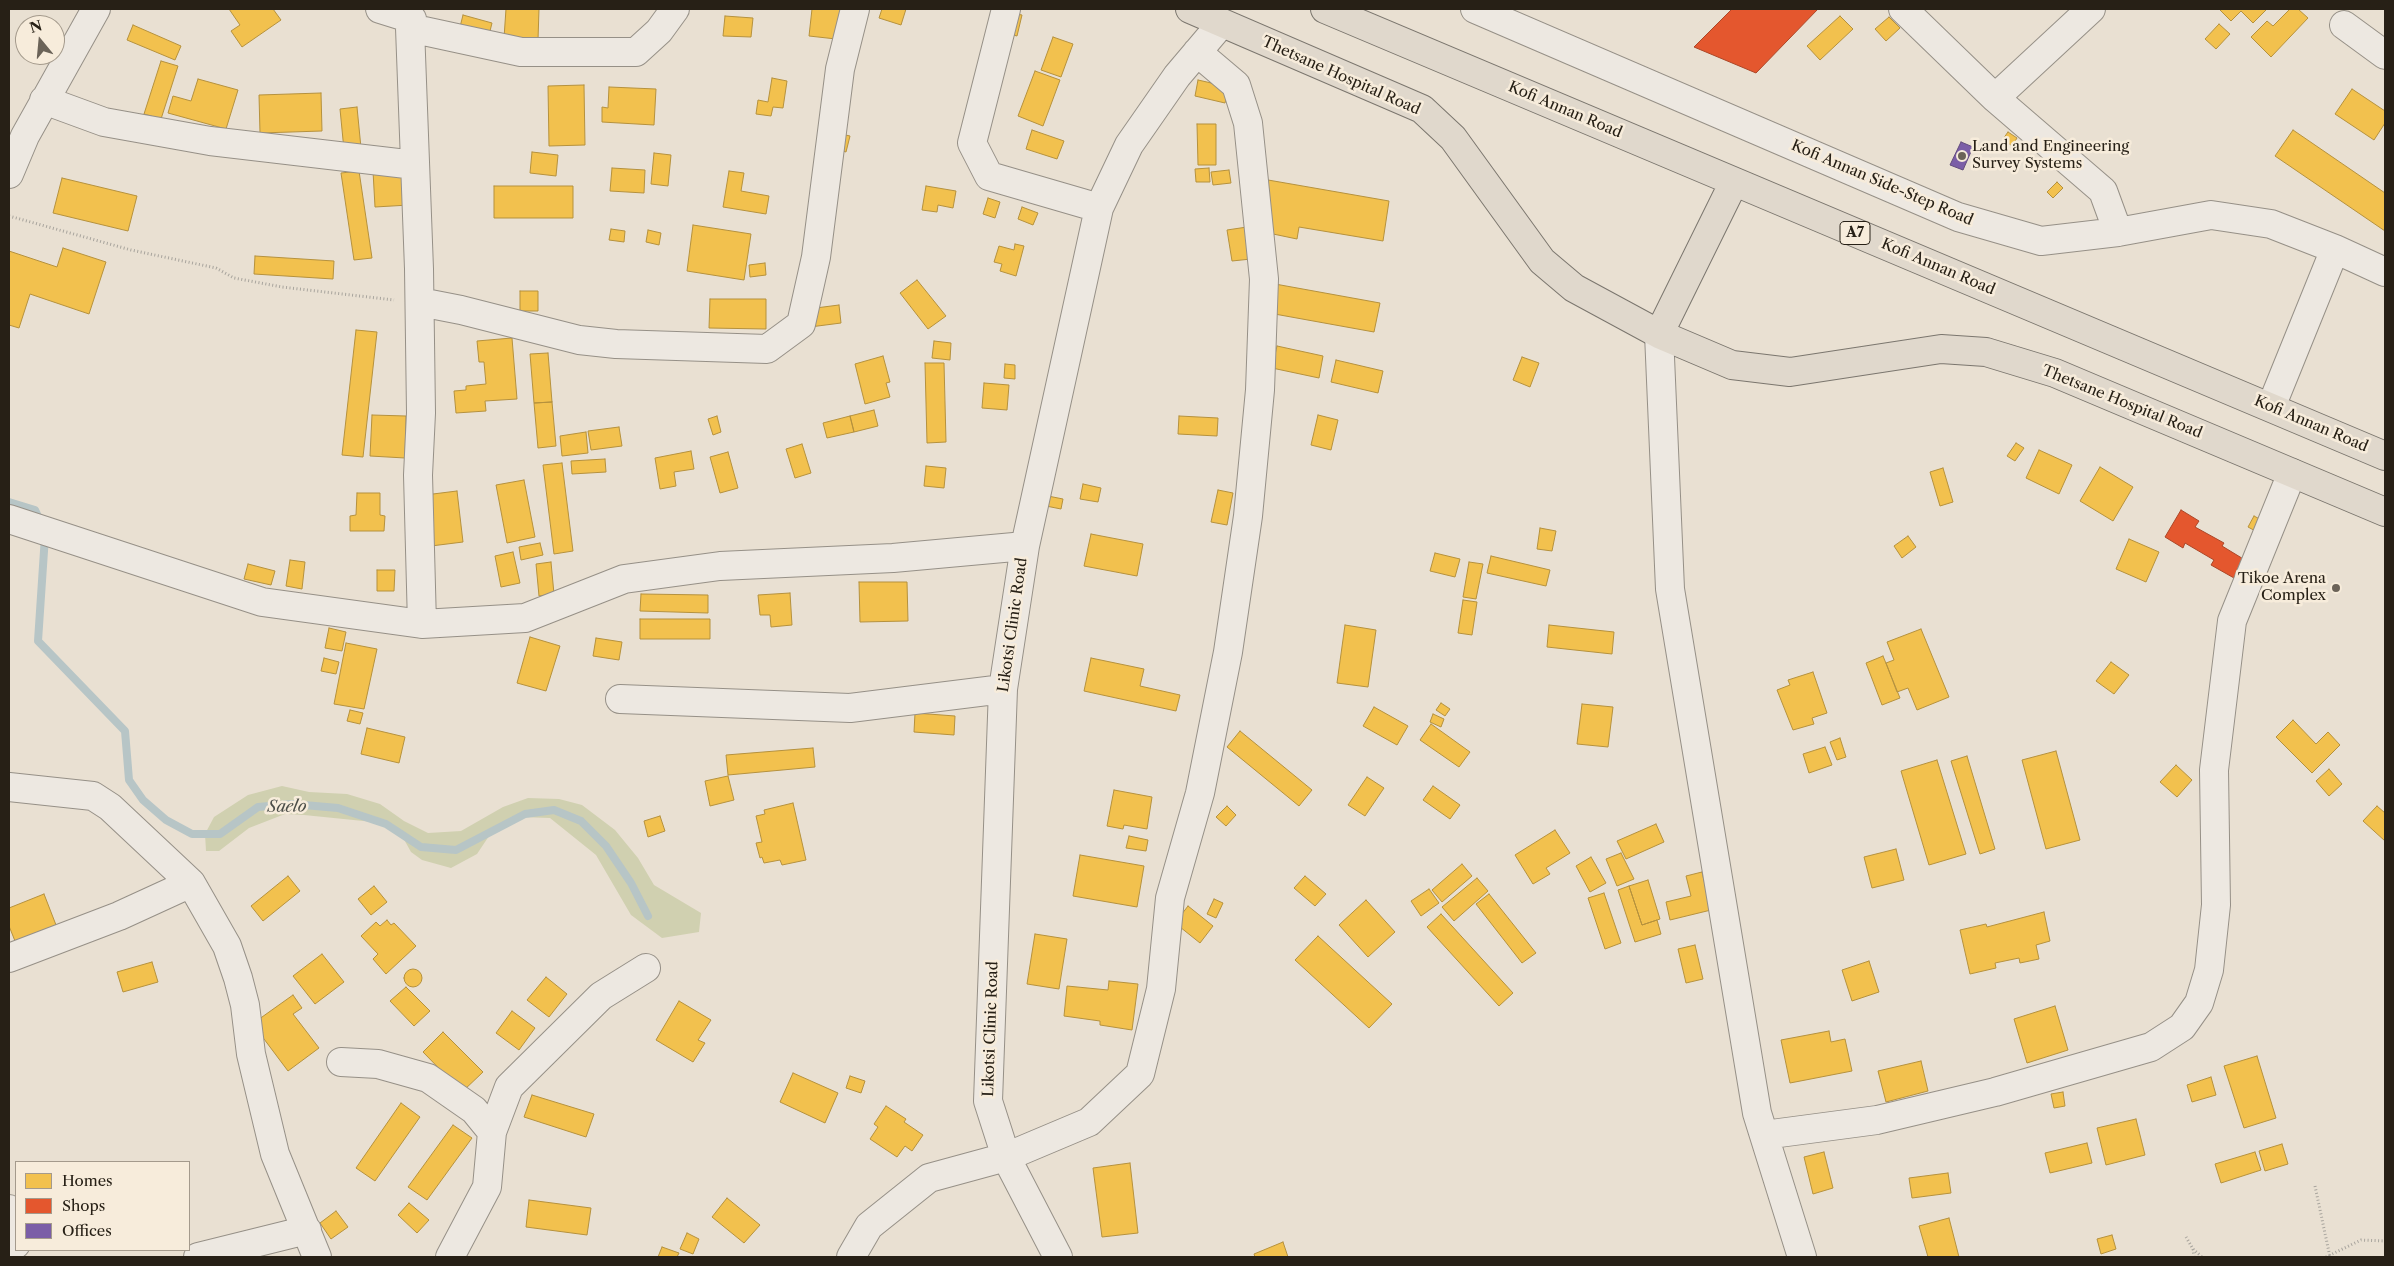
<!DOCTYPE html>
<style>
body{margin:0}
#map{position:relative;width:2394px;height:1266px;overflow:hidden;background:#e9e0d2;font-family:"Libre Caslon Text",serif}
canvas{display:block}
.frame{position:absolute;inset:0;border:10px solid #272016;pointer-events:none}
.legend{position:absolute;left:15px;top:1161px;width:175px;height:90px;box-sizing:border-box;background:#f7ecdb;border:1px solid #a49a8c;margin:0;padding:6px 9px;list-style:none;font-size:15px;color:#272016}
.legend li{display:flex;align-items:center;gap:10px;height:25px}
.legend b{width:25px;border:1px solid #a49a8c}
.north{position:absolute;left:15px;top:15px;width:50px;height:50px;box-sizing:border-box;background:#f7ecdb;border:1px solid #a49a8c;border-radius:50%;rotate:343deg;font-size:14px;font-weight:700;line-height:20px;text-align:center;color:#272016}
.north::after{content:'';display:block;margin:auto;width:18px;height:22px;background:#6b6358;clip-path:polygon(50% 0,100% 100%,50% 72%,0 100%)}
</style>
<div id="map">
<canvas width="2394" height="1266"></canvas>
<div class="frame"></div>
<ul class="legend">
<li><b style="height:14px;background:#f2c14e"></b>Homes</li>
<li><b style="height:14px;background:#e4572e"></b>Shops</li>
<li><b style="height:14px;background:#7b5ea7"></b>Offices</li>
</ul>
<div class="north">N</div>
</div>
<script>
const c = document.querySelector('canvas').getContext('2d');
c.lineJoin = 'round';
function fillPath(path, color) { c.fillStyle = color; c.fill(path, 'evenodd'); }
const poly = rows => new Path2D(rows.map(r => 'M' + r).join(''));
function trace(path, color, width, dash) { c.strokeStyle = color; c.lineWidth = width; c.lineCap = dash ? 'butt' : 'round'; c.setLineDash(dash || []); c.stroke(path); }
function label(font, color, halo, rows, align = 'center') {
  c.font = font + ' "Libre Caslon Text",serif'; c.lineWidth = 5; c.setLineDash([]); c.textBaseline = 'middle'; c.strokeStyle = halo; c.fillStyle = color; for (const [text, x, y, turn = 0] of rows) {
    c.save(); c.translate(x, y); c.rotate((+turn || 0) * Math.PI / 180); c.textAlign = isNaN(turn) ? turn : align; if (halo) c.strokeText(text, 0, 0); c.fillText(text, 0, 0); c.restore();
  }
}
const green = poly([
 [282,786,309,792,347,794,380,804,404,821,428,833,461,831,503,807,528,798,559,799,582,805,615,830,638,858,654,885,701,913,699,932,662,938,631,915,596,855,550,818,520,817,491,833,477,854,451,868,422,860,411,852,401,834,383,823,304,815,285,814,249,828,219,851,206,851,205,834,214,817,248,795]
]);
const homes = poly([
 [229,9,273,9,281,20,242,47,231,31,240,25,229,9],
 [506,9,539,9,538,40,504,38,506,9],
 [812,9,850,9,845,40,809,36,812,9],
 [882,9,906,9,901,25,879,18,882,9],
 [2221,9,2267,9,2253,23,2241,11,2231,21,2220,10,2221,9],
 [2290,9,2298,9,2308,18,2271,57,2251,37,2267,21,2273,26,2290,9],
 [1012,13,1022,15,1017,36,1006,33,1012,13],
 [463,15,492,23,488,39,459,31,463,15],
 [725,16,753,18,751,37,723,36,725,16],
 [1840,16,1853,29,1820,60,1807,46,1840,16],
 [1889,17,1900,28,1886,41,1875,29,1889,17],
 [2219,24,2230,34,2216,49,2205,39,2219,24],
 [133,25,181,46,175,60,127,40,133,25],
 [1053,37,1073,44,1061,77,1041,70,1053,37],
 [161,61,178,66,161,119,144,114,161,61],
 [1035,71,1060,80,1043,126,1018,116,1035,71],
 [772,78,787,81,783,108,773,107,771,116,756,114,758,100,768,102,772,78],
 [198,79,238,90,226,129,168,113,173,96,191,101,198,79],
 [1198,80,1229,87,1225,103,1195,96,1198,80],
 [584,85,585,145,549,146,548,86,584,85],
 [609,87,656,89,654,125,602,122,602,107,608,108,609,87],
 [2352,89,2385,111,2385,123,2374,140,2335,114,2352,89],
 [321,93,322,131,260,133,259,95,321,93],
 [357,107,361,148,344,150,340,109,357,107],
 [1197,124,1216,124,1216,165,1198,165,1197,124],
 [1032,130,1064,141,1057,159,1026,149,1032,130],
 [2293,130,2385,193,2385,231,2275,156,2293,130],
 [2008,132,2017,138,2012,146,2003,139,2008,132],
 [837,133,850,136,846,152,833,148,837,133],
 [532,152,558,155,556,176,530,173,532,152],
 [654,153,671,155,668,186,651,184,654,153],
 [612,168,645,170,644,193,610,191,612,168],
 [1209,168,1210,182,1196,182,1195,169,1209,168],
 [407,169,409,205,375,207,373,171,407,169],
 [1229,170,1231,183,1213,185,1211,172,1229,170],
 [359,171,372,258,354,260,341,173,359,171],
 [729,171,744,173,741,191,769,196,766,214,723,207,729,171],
 [1245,176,1389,201,1383,241,1299,227,1297,239,1254,230,1245,176],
 [62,178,137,196,128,231,53,213,62,178],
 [2057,182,2063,188,2053,198,2047,192,2057,182],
 [494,186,573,186,573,218,494,218,494,186],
 [926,186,956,191,953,208,938,205,937,212,922,210,926,186],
 [988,198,1000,202,995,218,983,214,988,198],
 [1022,207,1038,213,1033,225,1018,219,1022,207],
 [693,225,751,234,744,280,687,271,693,225],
 [1247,227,1251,259,1232,261,1227,230,1247,227],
 [611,229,625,231,624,242,609,240,611,229],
 [648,230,661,233,659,245,646,242,648,230],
 [1015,244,1024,246,1016,276,1000,271,1002,264,994,262,999,246,1014,250,1015,244],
 [63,248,106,262,89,314,30,294,19,328,9,325,9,251,57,267,63,248],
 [255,256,334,261,333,279,254,274,255,256],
 [765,263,766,275,750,277,749,265,765,263],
 [917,280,946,316,928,329,900,293,917,280],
 [1264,282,1380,303,1374,332,1258,311,1264,282],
 [520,291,538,291,538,311,520,311,520,291],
 [710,299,766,299,766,329,709,328,710,299],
 [839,305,841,323,810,327,808,309,839,305],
 [356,330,377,332,363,457,342,455,356,330],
 [512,338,517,399,485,401,486,411,456,413,454,391,466,390,466,386,486,384,484,362,479,362,477,341,512,338],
 [934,341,951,343,950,360,932,358,934,341],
 [1277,346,1323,356,1319,378,1272,368,1277,346],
 [548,353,552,402,534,403,530,354,548,353],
 [883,356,890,382,886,383,890,397,865,404,855,364,883,356],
 [1522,357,1539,363,1530,387,1513,380,1522,357],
 [1336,360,1383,371,1378,393,1331,382,1336,360],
 [925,363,944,363,946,442,927,443,925,363],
 [1005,364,1015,365,1015,379,1004,378,1005,364],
 [984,383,1009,385,1007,410,982,408,984,383],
 [552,402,556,446,538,448,534,403,552,402],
 [874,410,878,426,854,432,850,416,874,410],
 [372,415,406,416,405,458,370,456,372,415],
 [1318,415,1338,420,1331,450,1311,445,1318,415],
 [717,416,721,432,713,435,708,419,717,416],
 [850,416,854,432,827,438,823,423,850,416],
 [1179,416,1218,418,1217,436,1178,434,1179,416],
 [619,427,622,446,591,450,588,431,619,427],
 [586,432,588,453,562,456,560,436,586,432],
 [2016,443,2024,448,2015,461,2007,456,2016,443],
 [802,444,811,473,795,478,786,449,802,444],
 [2039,450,2072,465,2059,494,2026,478,2039,450],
 [691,451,694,469,674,472,676,486,660,489,655,458,691,451],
 [728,452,738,488,720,493,710,457,728,452],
 [605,459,606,472,572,474,571,461,605,459],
 [562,463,573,551,554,554,543,465,562,463],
 [926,466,946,468,944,488,924,486,926,466],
 [2100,467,2133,487,2113,521,2080,501,2100,467],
 [1943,468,1953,502,1940,506,1930,472,1943,468],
 [524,480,535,537,507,543,496,485,524,480],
 [1083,484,1101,488,1098,502,1080,499,1083,484],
 [1218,490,1233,493,1227,525,1211,522,1218,490],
 [457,491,463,542,431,546,425,495,457,491],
 [357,493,380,493,380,515,385,516,384,531,350,531,350,516,356,515,357,493],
 [1048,496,1063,499,1061,509,1046,506,1048,496],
 [2254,516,2269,524,2263,535,2248,527,2254,516],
 [1540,528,1556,531,1552,551,1537,549,1540,528],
 [1091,534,1143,544,1137,576,1084,566,1091,534],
 [1908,536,1916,547,1902,558,1894,546,1908,536],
 [2129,539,2159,552,2146,582,2116,569,2129,539],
 [540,543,543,555,521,560,519,547,540,543],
 [513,552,520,583,501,587,495,556,513,552],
 [1435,553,1460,559,1455,577,1430,571,1435,553],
 [1491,556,1550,570,1546,586,1487,573,1491,556],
 [290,560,305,562,302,589,286,586,290,560],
 [551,562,554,594,539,596,536,564,551,562],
 [1469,562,1483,564,1476,599,1463,597,1469,562],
 [248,564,275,571,271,585,244,579,248,564],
 [377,570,395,570,394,591,377,591,377,570],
 [859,582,907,582,908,621,860,622,859,582],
 [790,593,792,625,771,627,770,615,760,615,758,595,790,593],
 [641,594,708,595,708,613,640,611,641,594],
 [1463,600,1477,602,1472,635,1458,633,1463,600],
 [640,619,710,619,710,639,640,639,640,619],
 [1345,625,1376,630,1368,687,1337,683,1345,625],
 [1549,625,1614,632,1612,654,1547,647,1549,625],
 [329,628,346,632,342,651,325,648,329,628],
 [1921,629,1949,697,1917,710,1908,688,1897,692,1886,663,1894,660,1887,642,1921,629],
 [530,637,560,646,546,691,517,683,530,637],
 [596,638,622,642,619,660,593,656,596,638],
 [346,643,377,649,364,709,334,704,346,643],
 [1883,656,1900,698,1882,705,1866,663,1883,656],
 [324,658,339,662,336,674,321,671,324,658],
 [1091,658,1144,669,1140,686,1180,695,1176,711,1084,691,1091,658],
 [2111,662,2129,675,2114,694,2096,681,2111,662],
 [1813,672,1827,713,1812,718,1814,724,1793,730,1777,690,1790,685,1788,680,1813,672],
 [1441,703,1450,709,1445,716,1436,710,1441,703],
 [1582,704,1613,707,1608,747,1577,744,1582,704],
 [1374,707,1408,726,1397,745,1363,726,1374,707],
 [350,710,363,713,360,724,347,721,350,710],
 [915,713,955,716,954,735,914,732,915,713],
 [1433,714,1444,719,1441,727,1430,722,1433,714],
 [2293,720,2316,744,2328,732,2340,745,2312,773,2276,737,2293,720],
 [1431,724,1470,752,1459,767,1420,740,1431,724],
 [367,728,405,737,399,763,361,754,367,728],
 [1240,731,1312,790,1299,806,1227,747,1240,731],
 [1840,738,1846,757,1837,760,1830,742,1840,738],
 [1825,747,1832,765,1809,773,1803,754,1825,747],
 [813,748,815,767,728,775,726,755,813,748],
 [2056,751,2080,840,2046,849,2022,760,2056,751],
 [1967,756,1995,849,1980,854,1951,761,1967,756],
 [1937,760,1966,854,1929,865,1901,771,1937,760],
 [2176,765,2192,780,2177,797,2160,782,2176,765],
 [2329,769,2342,784,2329,796,2316,781,2329,769],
 [728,776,734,800,710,806,705,781,728,776],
 [1367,777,1384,788,1365,816,1348,805,1367,777],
 [1433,786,1460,805,1450,819,1423,800,1433,786],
 [1114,790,1152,797,1147,829,1124,825,1123,829,1107,826,1114,790],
 [793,803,806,860,782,865,780,860,764,863,762,857,760,858,756,843,762,842,756,816,765,814,764,810,793,803],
 [1227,806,1236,815,1226,826,1216,817,1227,806],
 [2377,806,2385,813,2385,841,2363,821,2377,806],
 [660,816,665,831,648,837,644,821,660,816],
 [1656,824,1664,842,1626,859,1617,841,1656,824],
 [1555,830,1570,853,1546,868,1550,874,1533,884,1515,855,1555,830],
 [1129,836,1148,840,1146,851,1126,848,1129,836],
 [1896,849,1904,880,1872,888,1864,857,1896,849],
 [1621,853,1634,879,1617,886,1606,859,1621,853],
 [1080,855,1144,866,1137,907,1073,896,1080,855],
 [1591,857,1606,883,1590,892,1576,866,1591,857],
 [1462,864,1472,876,1442,902,1432,890,1462,864],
 [1702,872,1711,910,1670,920,1666,902,1691,896,1686,876,1702,872],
 [288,876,300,891,263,921,251,906,288,876],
 [1305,876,1326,894,1315,906,1294,888,1305,876],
 [1477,878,1488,891,1454,921,1442,907,1477,878],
 [1648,880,1660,919,1642,925,1629,886,1648,880],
 [374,886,387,902,371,915,358,899,374,886],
 [1629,886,1642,925,1657,920,1661,934,1635,942,1618,890,1629,886],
 [1429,889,1439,903,1421,916,1411,901,1429,889],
 [1604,893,1621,943,1605,949,1588,898,1604,893],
 [44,894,56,925,15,941,9,926,9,908,44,894],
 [1489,894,1536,953,1522,963,1476,904,1489,894],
 [1214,899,1223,903,1216,918,1207,914,1214,899],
 [1366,900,1395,932,1368,957,1339,925,1366,900],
 [1188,906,1213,926,1200,943,1175,923,1188,906],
 [2044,912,2050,941,2036,945,2039,959,2020,963,2019,958,1995,963,1996,968,1970,974,1960,930,1986,924,1987,927,2044,912],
 [1441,914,1513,993,1499,1006,1427,927,1441,914],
 [387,920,391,925,394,923,416,946,386,974,373,959,378,954,361,936,376,922,380,926,387,920],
 [1035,934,1067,939,1059,989,1027,984,1035,934],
 [1318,936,1392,1004,1369,1028,1295,960,1318,936],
 [1695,945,1703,979,1686,983,1678,949,1695,945],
 [322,954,344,982,315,1004,293,976,322,954],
 [1869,961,1879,992,1852,1001,1842,970,1869,961],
 [152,962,158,982,123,992,117,972,152,962],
 '404 978a9 9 0 1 1 18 0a9 9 0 1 1-18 0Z',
 [546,977,567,994,549,1017,527,1000,546,977],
 [1109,981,1138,984,1132,1030,1100,1025,1100,1021,1064,1016,1067,986,1108,990,1109,981],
 [406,987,430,1011,414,1026,390,1001,406,987],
 [293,995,302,1008,293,1014,319,1048,288,1071,261,1035,263,1033,255,1022,293,995],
 [679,1001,711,1020,698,1040,705,1043,693,1062,656,1040,679,1001],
 [2055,1006,2068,1050,2027,1063,2014,1019,2055,1006],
 [512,1011,535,1028,519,1050,496,1033,512,1011],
 [1829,1031,1831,1042,1845,1039,1852,1071,1790,1083,1781,1040,1829,1031],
 [443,1032,483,1072,462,1092,423,1052,443,1032],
 [2257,1056,2276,1118,2244,1128,2224,1066,2257,1056],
 [1921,1061,1928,1091,1886,1102,1878,1071,1921,1061],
 [793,1073,838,1093,825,1123,780,1102,793,1073],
 [850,1076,865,1081,861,1093,846,1088,850,1076],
 [2211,1077,2216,1095,2192,1102,2187,1085,2211,1077],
 [2063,1092,2065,1106,2054,1108,2051,1094,2063,1092],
 [532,1095,594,1114,586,1137,524,1117,532,1095],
 [401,1103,420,1117,375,1181,356,1168,401,1103],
 [886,1106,906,1119,904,1122,923,1135,912,1151,905,1146,897,1157,870,1139,878,1127,874,1124,886,1106],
 [2136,1119,2145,1155,2106,1165,2097,1128,2136,1119],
 [453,1125,472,1138,427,1200,408,1187,453,1125],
 [2087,1143,2092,1163,2050,1173,2045,1153,2087,1143],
 [2282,1144,2288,1164,2265,1171,2259,1151,2282,1144],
 [1824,1152,1833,1188,1813,1194,1804,1157,1824,1152],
 [2255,1152,2261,1170,2221,1183,2215,1164,2255,1152],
 [1130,1163,1138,1233,1102,1237,1093,1168,1130,1163],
 [1948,1173,1951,1193,1912,1198,1909,1178,1948,1173],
 [727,1198,760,1225,744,1243,712,1217,727,1198],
 [529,1200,591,1208,587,1235,526,1227,529,1200],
 [409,1203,429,1220,417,1233,398,1215,409,1203],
 [336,1211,348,1227,331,1239,320,1223,336,1211],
 [1949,1218,1959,1257,1928,1257,1919,1226,1949,1218],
 [687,1233,699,1239,693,1254,680,1249,687,1233],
 [2112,1235,2116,1249,2101,1254,2097,1239,2112,1235],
 [1283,1242,1288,1257,1255,1257,1254,1254,1283,1242],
 [662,1247,679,1253,677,1257,658,1257,662,1247]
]);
const shops = poly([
 [1732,9,1818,9,1756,73,1694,47,1732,9],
 [2181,510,2199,521,2195,527,2224,543,2222,546,2245,560,2234,578,2211,565,2214,560,2185,543,2183,548,2165,537,2181,510]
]);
const offices = poly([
 [1961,142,1973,147,1963,170,1950,165,1961,142]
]);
const stream = poly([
 [9,502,35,510,41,523],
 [45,536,38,641,125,731,129,780,143,800,166,820,192,834,220,834,258,807,292,804,338,808,386,824,421,847,456,850,525,814,554,810,581,821,606,846,631,883,648,916]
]);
const path = poly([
 [9,216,131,250,216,268,234,278,282,287,394,300],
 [2315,1186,2330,1257],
 [2186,1237,2193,1249,2202,1257],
 [2193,1249,2194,1257],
 [2326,1257,2361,1240,2385,1241]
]);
const minor = poly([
 [380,9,412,19],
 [1006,9,972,143,989,176,1099,208],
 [1475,9,1958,217,2041,241,2118,232,2211,215,2271,224,2335,249,2385,272],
 [1903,9,1995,98,2103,191,2118,232],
 [2344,25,2385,55],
 [1995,98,2091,9],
 [44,100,104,122,210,141,415,165],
 [9,174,25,136,96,9],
 [420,302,461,310,579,340,616,344,767,349,801,324,816,257,840,69,855,9],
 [1659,334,1670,589,1757,1113,1802,1257],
 [2271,407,2335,249],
 [9,519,262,602,422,624,525,618,624,579,720,566,893,558,1025,546],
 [422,624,418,475,421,413,419,269,410,28,521,52,636,52,659,31,675,9],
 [620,699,850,708,1003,689],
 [9,787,93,796,110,807,191,883],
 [9,958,119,916,191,883,227,946,238,978,245,1005,251,1054,275,1154,317,1257],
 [341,1062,378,1064,428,1078,474,1110,492,1132,487,1187,450,1257],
 [492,1132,509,1087,601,996,646,968],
 [1764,1135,1877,1120,1995,1092,2151,1047,2182,1027,2199,1003,2209,970,2216,905,2214,770,2232,621,2292,473],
 [9,1209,16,1244],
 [198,1257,307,1230],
 [851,1257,869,1226,929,1178,1006,1157,1089,1122,1140,1074,1161,989,1170,898,1200,793,1228,652,1248,516,1260,390,1264,279,1248,123,1236,85,1197,52],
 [1058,1257,1006,1157,988,1101,1003,689,1025,546,1099,208,1129,145,1177,76,1221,24]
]);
const major = poly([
 [1190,9,1422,109,1453,138,1542,261,1574,288,1659,334,1732,365,1790,372,1941,349,1986,352,2055,373,2385,512],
 [1325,9,2385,456],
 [1659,334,1734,182]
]);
const markers = [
 [1962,156,5,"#6b6358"],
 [2336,588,5,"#6b6358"]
];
const shields = [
 [1855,233,30]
];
const shieldNames = [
 ["A7",1855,233]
];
const streetNames = [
 ["Thetsane Hospital Road",1341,76,24],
 ["Kofi Annan Road",1565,110,23],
 ["Kofi Annan Side-Step Road",1882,183,23],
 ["Kofi Annan Road",1938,267,23],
 ["Thetsane Hospital Road",2122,402,22],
 ["Kofi Annan Road",2311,424,23],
 ["Likotsi Clinic Road",1013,625,-82],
 ["Likotsi Clinic Road",991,1029,-88]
];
const poiNames = [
 ["Land and Engineering",1972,147],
 ["Survey Systems",1972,164],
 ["Tikoe Arena",2326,579,"right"],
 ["Complex",2326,596,"right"]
];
const waterNames = [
 ["Saelo",287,807,-1]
];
fillPath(green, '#d0d0b0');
fillPath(homes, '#f2c14e');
trace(homes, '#b5913d', 1);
fillPath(shops, '#e4572e');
trace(shops, '#ab4627', 1);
fillPath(offices, '#7b5ea7');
trace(offices, '#624b7c', 1);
trace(stream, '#b7c5c6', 8);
trace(minor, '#969087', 30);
trace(major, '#7b766e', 30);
trace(path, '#a8a49d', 3, [1, 2.5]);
trace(minor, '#ede8e1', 28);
trace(major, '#e0d8cc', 28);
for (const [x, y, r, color] of markers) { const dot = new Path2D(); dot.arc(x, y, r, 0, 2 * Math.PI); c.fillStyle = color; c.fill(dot); trace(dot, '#f7ecdb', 2); }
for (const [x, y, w] of shields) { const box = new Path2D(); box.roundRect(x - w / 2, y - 11.5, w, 23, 4); c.fillStyle = '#f7ecdb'; c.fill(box); trace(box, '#272016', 1); }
label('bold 14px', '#272016', null, shieldNames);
label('15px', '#272016', '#f7ecdb', streetNames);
label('15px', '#272016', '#f7ecdb', poiNames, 'left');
label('italic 16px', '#4c4e49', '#f7ecdb', waterNames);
</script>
